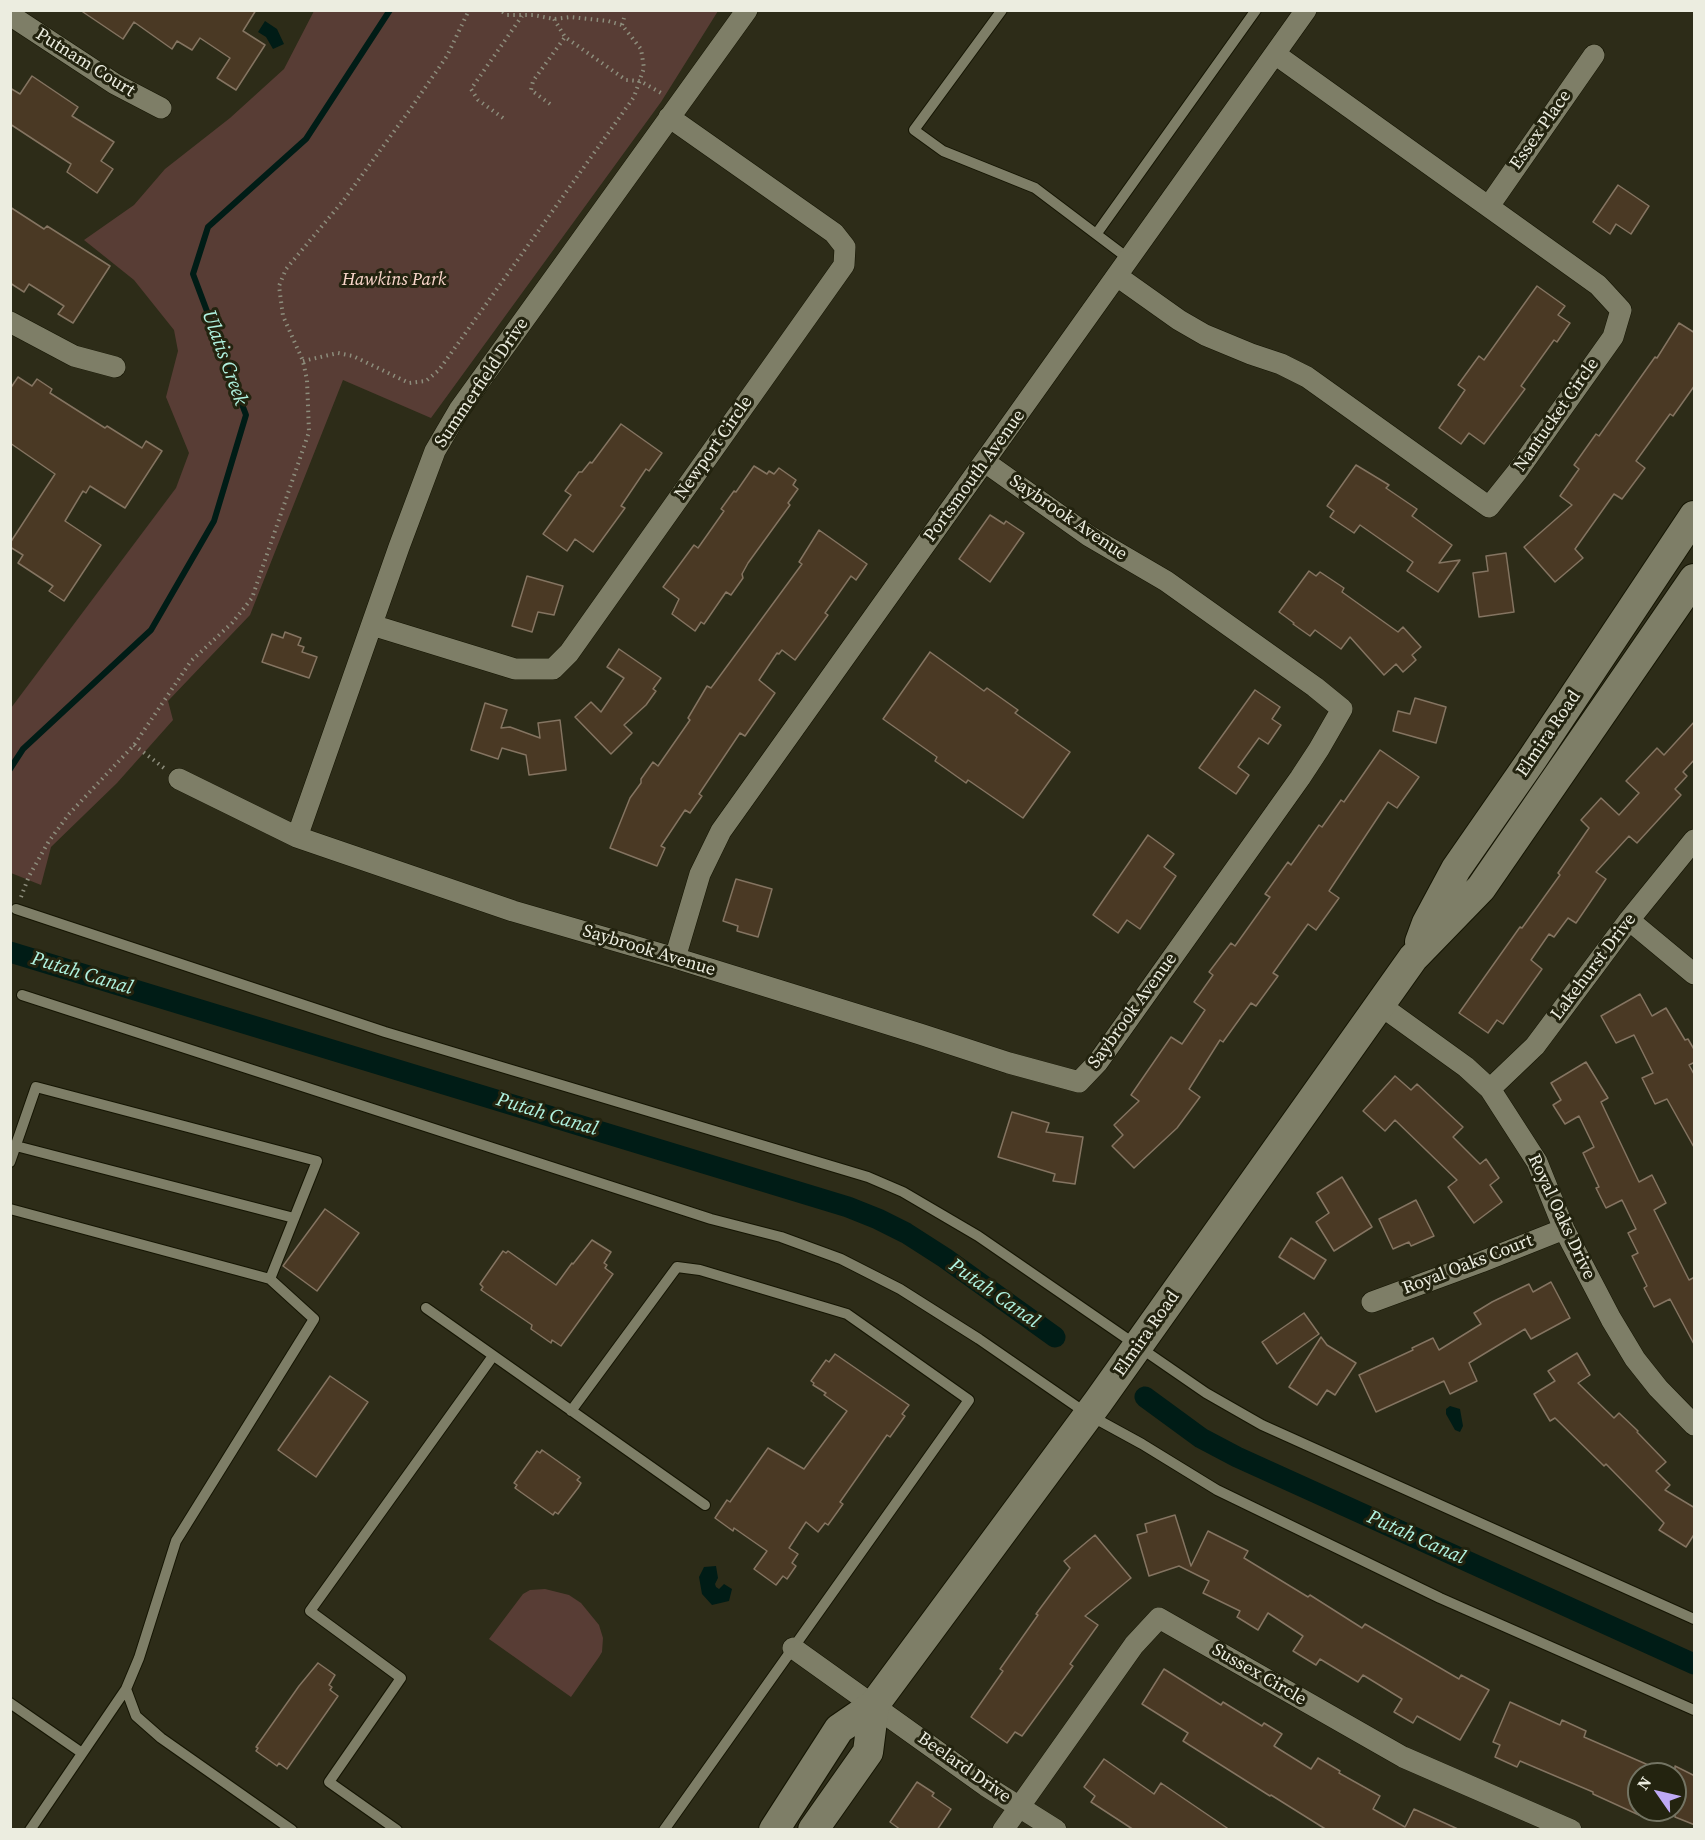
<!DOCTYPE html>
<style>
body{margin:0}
#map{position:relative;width:1705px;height:1840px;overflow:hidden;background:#2d2c18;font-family:"Source Serif 4",serif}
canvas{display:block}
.frame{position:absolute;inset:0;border:12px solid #ecede0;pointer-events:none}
.north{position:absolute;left:1627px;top:1762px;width:60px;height:60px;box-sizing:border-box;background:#23230f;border:2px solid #737463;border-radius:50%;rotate:304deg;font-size:16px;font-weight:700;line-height:24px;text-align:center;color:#ecede0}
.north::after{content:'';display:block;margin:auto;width:21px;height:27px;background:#bea9f5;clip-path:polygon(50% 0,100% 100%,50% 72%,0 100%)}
</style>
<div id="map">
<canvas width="1705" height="1840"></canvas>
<div class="frame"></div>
<div class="north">N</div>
</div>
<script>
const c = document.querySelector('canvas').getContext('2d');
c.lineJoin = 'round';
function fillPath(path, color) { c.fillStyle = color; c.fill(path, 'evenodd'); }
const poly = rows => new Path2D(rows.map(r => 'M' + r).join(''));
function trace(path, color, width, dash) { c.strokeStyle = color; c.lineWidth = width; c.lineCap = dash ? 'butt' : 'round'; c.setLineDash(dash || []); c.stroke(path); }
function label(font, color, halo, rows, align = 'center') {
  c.font = font + ' "Source Serif 4",serif'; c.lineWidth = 6; c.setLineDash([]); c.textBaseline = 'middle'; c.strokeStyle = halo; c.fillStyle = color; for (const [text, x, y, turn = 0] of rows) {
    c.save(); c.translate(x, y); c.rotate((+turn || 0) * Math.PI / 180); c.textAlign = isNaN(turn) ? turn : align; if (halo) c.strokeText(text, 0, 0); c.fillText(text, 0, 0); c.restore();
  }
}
const green = poly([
 [314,11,718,11,661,102,431,418,343,380,250,615,168,701,173,720,117,783,51,847,41,885,11,873,11,708,176,488,189,453,166,397,178,351,174,330,134,280,84,240,134,205,165,169,230,118,284,69],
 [545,1589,569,1595,581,1603,599,1625,603,1638,602,1652,599,1657,571,1697,489,1639,523,1594,530,1590]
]);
const water = poly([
 [265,21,277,29,284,44,273,49,266,37,258,32],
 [1450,1406,1460,1409,1463,1426,1460,1432,1455,1430,1446,1414,1446,1409],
 [716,1566,718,1578,715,1584,716,1587,719,1589,724,1584,732,1589,729,1601,712,1605,702,1594,699,1577,704,1567]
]);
const stream = poly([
 [10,769,23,749,151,630,214,521,246,415,193,274,208,227,306,139,390,10]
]);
const canal = poly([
 [10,952,848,1207,878,1219,906,1233,945,1258,1055,1337],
 [1145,1397,1201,1438,1237,1457,1694,1664]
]);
const building = poly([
 [80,10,256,10,243,31,265,45,236,90,217,78,230,58,200,38,192,50,177,41,172,49,134,22,123,39,80,10],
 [32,76,78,107,72,116,114,142,101,161,113,169,97,193,67,172,71,164,10,124,10,88,20,94,32,76],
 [1618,185,1649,206,1631,234,1616,224,1610,234,1593,222,1618,185],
 [10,207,44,229,47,226,110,266,73,323,58,314,64,306,29,284,24,292,10,283,10,207],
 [1537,286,1565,306,1558,315,1570,323,1557,342,1554,340,1521,386,1525,389,1484,444,1469,433,1461,444,1439,428,1465,390,1458,385,1479,356,1484,360,1537,286],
 [1679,323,1695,333,1695,385,1673,416,1670,414,1636,461,1645,468,1622,499,1614,494,1575,549,1583,558,1555,582,1524,547,1572,505,1560,496,1579,469,1574,465,1596,434,1599,436,1655,357,1657,358,1679,323],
 [18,377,32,386,37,379,52,389,50,393,105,428,107,426,142,448,146,441,162,451,125,508,90,486,86,493,83,491,65,521,101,545,64,601,49,591,53,586,18,563,23,555,10,547,10,543,55,474,10,443,10,389,18,377],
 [621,424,662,453,649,471,646,469,621,506,625,508,593,552,575,539,567,551,543,534,571,495,565,491,579,472,582,472,590,462,592,463,621,424],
 [1356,465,1389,485,1386,488,1417,509,1412,516,1452,545,1439,563,1460,560,1438,592,1407,571,1413,562,1360,525,1354,533,1330,517,1334,511,1327,506,1356,465],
 [754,466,767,474,769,471,774,474,779,468,796,480,793,485,798,489,788,503,790,505,748,563,742,574,743,578,731,595,726,592,704,624,701,622,695,631,672,614,679,599,663,587,694,545,698,548,724,511,721,509,734,491,736,492,754,466],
 [990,515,1004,524,1006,521,1024,533,990,582,959,559,990,515],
 [819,530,867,564,856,580,851,576,825,613,828,615,795,660,782,650,779,654,777,653,759,680,775,693,745,736,740,733,699,794,702,796,690,813,685,810,661,846,665,848,657,866,610,848,630,798,641,783,641,779,653,762,658,766,690,720,688,718,707,686,711,688,802,564,799,562,819,530],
 [1506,553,1514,612,1479,617,1473,573,1488,571,1486,556,1506,553],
 [1309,571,1316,576,1320,572,1344,588,1342,592,1398,632,1403,627,1421,647,1412,655,1416,660,1403,672,1396,664,1384,675,1350,637,1341,649,1315,630,1310,636,1293,624,1294,623,1279,612,1309,571],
 [527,576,563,586,554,615,538,612,532,632,512,626,527,576],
 [285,632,301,638,298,645,304,647,302,652,317,657,309,678,262,662,272,634,283,638,285,632],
 [619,649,661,678,653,689,656,691,646,705,624,725,632,733,611,754,575,717,591,702,601,712,624,678,607,667,619,649],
 [930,652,984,691,987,688,1018,710,1015,713,1070,752,1023,818,968,780,966,783,935,761,937,757,883,719,930,652],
 [1255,690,1280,707,1272,719,1281,725,1268,744,1259,738,1238,767,1249,775,1236,794,1199,768,1255,690],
 [1415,698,1446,707,1436,743,1393,731,1398,711,1410,714,1415,698],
 [485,703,507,710,501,728,510,727,540,738,538,723,560,720,566,770,529,775,526,755,502,748,498,759,471,750,485,703],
 [1695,721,1695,759,1683,772,1687,776,1675,789,1681,795,1637,843,1629,836,1596,872,1606,879,1576,923,1568,918,1554,937,1549,934,1531,960,1542,969,1503,1024,1497,1020,1488,1033,1459,1013,1520,927,1522,928,1560,875,1558,873,1589,828,1581,820,1601,798,1619,815,1639,793,1626,781,1657,748,1664,755,1695,721],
 [1380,750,1419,777,1397,808,1388,802,1329,891,1339,898,1316,930,1308,924,1273,973,1278,976,1256,1006,1251,1003,1223,1042,1220,1040,1189,1089,1200,1097,1177,1128,1134,1168,1112,1146,1123,1135,1114,1125,1139,1101,1131,1095,1171,1037,1182,1044,1205,1010,1194,1002,1213,975,1209,972,1231,943,1235,946,1270,897,1265,894,1288,862,1291,865,1319,825,1322,827,1341,800,1344,802,1380,750],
 [1148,835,1174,854,1164,867,1176,876,1140,929,1127,920,1118,933,1093,915,1148,835],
 [736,879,772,889,758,937,737,931,738,926,723,921,736,879],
 [1640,994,1652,1016,1666,1008,1685,1040,1688,1039,1695,1051,1695,1062,1689,1065,1695,1076,1695,1149,1667,1099,1655,1104,1642,1078,1653,1073,1634,1035,1616,1043,1601,1016,1640,994],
 [1586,1062,1608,1098,1601,1102,1639,1182,1652,1175,1666,1203,1654,1210,1689,1280,1695,1277,1695,1346,1670,1299,1654,1307,1644,1288,1647,1286,1632,1256,1638,1253,1628,1233,1636,1229,1622,1200,1606,1208,1596,1188,1599,1187,1583,1153,1594,1147,1579,1116,1565,1124,1553,1105,1561,1100,1551,1083,1586,1062],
 [1395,1076,1411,1090,1417,1084,1463,1127,1453,1137,1480,1164,1486,1159,1499,1178,1490,1185,1502,1202,1474,1223,1448,1187,1457,1180,1395,1120,1385,1131,1363,1111,1395,1076],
 [1012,1112,1049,1123,1046,1132,1083,1137,1075,1184,1053,1181,1055,1174,998,1157,1012,1112],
 [1342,1177,1372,1227,1334,1251,1316,1222,1329,1213,1317,1193,1342,1177],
 [1416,1200,1434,1236,1411,1246,1409,1242,1393,1249,1379,1219,1416,1200],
 [325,1209,359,1233,317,1291,283,1266,325,1209],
 [1291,1238,1326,1260,1314,1279,1279,1257,1291,1238],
 [592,1240,611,1252,604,1263,607,1265,605,1268,613,1274,561,1346,552,1340,551,1343,531,1329,532,1325,481,1290,483,1287,480,1284,503,1251,506,1253,508,1251,556,1285,572,1263,573,1264,592,1240],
 [1551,1282,1570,1318,1531,1339,1525,1329,1469,1363,1477,1381,1450,1394,1444,1381,1376,1412,1359,1375,1413,1350,1412,1348,1433,1338,1439,1350,1481,1324,1474,1313,1492,1302,1529,1284,1533,1292,1551,1282],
 [1304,1313,1319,1334,1277,1364,1262,1342,1304,1313],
 [1321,1337,1327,1345,1356,1363,1335,1395,1327,1390,1317,1405,1289,1387,1321,1337],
 [1577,1353,1590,1375,1578,1383,1614,1418,1619,1413,1638,1431,1637,1432,1666,1462,1656,1471,1670,1485,1665,1490,1695,1508,1695,1533,1686,1547,1659,1530,1664,1523,1606,1464,1604,1466,1555,1418,1550,1421,1534,1394,1555,1381,1548,1371,1577,1353],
 [835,1354,909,1405,902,1414,905,1416,890,1437,887,1435,840,1502,843,1504,828,1525,825,1523,818,1532,806,1522,789,1548,798,1554,792,1563,796,1566,787,1579,783,1576,776,1585,754,1569,767,1551,734,1528,733,1531,715,1518,727,1500,730,1502,768,1448,804,1469,847,1411,824,1395,826,1393,813,1385,814,1383,811,1381,826,1360,829,1362,835,1354],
 [330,1376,368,1402,316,1477,278,1450,330,1376],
 [542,1450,580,1477,577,1480,581,1483,578,1488,558,1514,555,1512,553,1515,515,1488,517,1485,514,1483,537,1451,540,1453,542,1450],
 [1175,1515,1191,1566,1208,1531,1248,1551,1244,1558,1308,1597,1310,1595,1362,1628,1365,1624,1459,1679,1461,1675,1489,1690,1460,1740,1417,1716,1413,1723,1394,1712,1402,1699,1363,1675,1358,1682,1320,1659,1316,1665,1293,1651,1303,1636,1268,1613,1258,1630,1237,1617,1240,1611,1203,1593,1209,1581,1179,1566,1149,1576,1137,1535,1147,1532,1145,1524,1175,1515],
 [1095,1535,1131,1578,1085,1616,1098,1625,1070,1664,1073,1666,1022,1736,1015,1732,1007,1743,971,1717,1003,1671,1000,1669,1038,1615,1036,1614,1070,1568,1064,1561,1095,1535],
 [318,1663,335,1675,329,1685,332,1687,330,1690,338,1696,287,1769,279,1763,277,1766,256,1751,258,1748,256,1747,299,1686,318,1663],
 [1164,1669,1221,1705,1223,1702,1262,1726,1264,1723,1282,1734,1274,1746,1311,1769,1318,1758,1340,1771,1339,1773,1380,1796,1373,1809,1405,1827,1414,1809,1460,1830,1327,1830,1271,1795,1270,1796,1183,1741,1188,1733,1142,1704,1164,1669],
 [1510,1702,1560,1725,1562,1720,1586,1731,1584,1737,1669,1774,1639,1774,1639,1815,1593,1794,1593,1792,1520,1761,1517,1767,1495,1757,1500,1745,1493,1742,1510,1702],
 [1104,1759,1154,1794,1161,1783,1230,1830,1134,1830,1091,1802,1095,1796,1084,1787,1104,1759],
 [1675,1766,1695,1776,1695,1825,1675,1817,1675,1766],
 [917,1782,934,1793,932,1796,951,1809,937,1830,901,1830,890,1822,917,1782]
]);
const path = poly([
 [554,19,565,37,626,80,640,81,663,94],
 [622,25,624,18],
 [550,104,531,90,533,81,565,37],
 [503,118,478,100,471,89,522,16],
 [303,361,338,353,353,356,409,383,426,381,439,370,634,97,644,68,641,49,622,25,608,21,570,17,554,19,533,15,507,15,500,10],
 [134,745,164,768],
 [21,897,29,876,49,841,69,814,134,745,191,661,232,623,252,598,309,432,307,380,303,361,283,316,279,286,286,269,343,201,409,111,447,56,469,10]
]);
const service = poly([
 [1002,10,914,130,943,151,1035,188,1129,259],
 [1097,233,1256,10],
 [16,909,385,1032,868,1177,903,1192,978,1236,1206,1393,1262,1425,1694,1619],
 [22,995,711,1219,781,1237,841,1259,900,1289,979,1339,1089,1415,1142,1444,1217,1490,1440,1598,1694,1710],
 [16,1146,294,1218],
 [10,1162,36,1087,317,1161,270,1279,10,1209],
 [270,1279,314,1319,176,1541,139,1658,126,1689,136,1716,161,1738,292,1830],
 [426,1308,705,1505],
 [571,1411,677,1267,700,1270,847,1314,969,1400,664,1830],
 [10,1703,82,1753],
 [30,1830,126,1689],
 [397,1830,329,1782,401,1678,310,1611,493,1356]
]);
const minor = poly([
 [10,15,115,84,161,108],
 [1489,206,1594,55],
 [1117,276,1179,320,1205,335,1251,354,1281,364,1307,377,1489,507,1517,472,1613,337,1621,310,1598,285,1275,54],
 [10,322,74,356,115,367],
 [372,625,515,669,553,669,569,653,844,265,845,247,834,233,669,117],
 [179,779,297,837,513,911,675,958,920,1034,1009,1063,1079,1082,1098,1062,1300,778,1319,749,1342,709,1315,687,1166,581,1089,536,985,462],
 [297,837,399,547,435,451,459,410,747,10],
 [1629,920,1694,974],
 [675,958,700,874,721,831,1306,10],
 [1380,1005,1466,1067,1490,1089,1537,1162,1564,1229,1611,1319,1635,1359,1658,1388,1694,1425],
 [1490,1089,1535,1046,1629,920,1694,840],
 [1372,1302,1481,1262,1564,1229],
 [793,1648,986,1786,1056,1830],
 [1003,1830,1134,1645,1159,1618,1403,1757,1571,1830]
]);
const secondary = poly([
 [1420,942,1427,923,1456,869,1533,758,1694,516],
 [774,1830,839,1729,874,1705,1098,1402,1413,958,1481,888,1694,579],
 [813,1830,868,1752,874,1705]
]);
const streetNames = [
 ["Putnam Court",85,63,32],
 ["Essex Place",1541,130,-55],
 ["Summerfield Drive",482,383,-56],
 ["Nantucket Circle",1557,415,-55],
 ["Newport Circle",714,448,-55],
 ["Portsmouth Avenue",975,476,-54],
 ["Saybrook Avenue",1068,518,34],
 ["Elmira Road",1549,734,-56],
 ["Saybrook Avenue",649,951,17],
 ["Lakehurst Drive",1594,967,-53],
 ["Saybrook Avenue",1133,1011,-54],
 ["Royal Oaks Drive",1561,1217,65],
 ["Royal Oaks Court",1468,1265,-21],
 ["Elmira Road",1147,1334,-55],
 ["Sussex Circle",1259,1675,30],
 ["Beelard Drive",964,1768,35]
];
const parkNames = [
 ["Hawkins Park",394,280]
];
const waterNames = [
 ["Ulatis Creek",224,358,70],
 ["Putah Canal",82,974,17],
 ["Putah Canal",547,1115,17],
 ["Putah Canal",994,1294,35],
 ["Putah Canal",1416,1538,24]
];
fillPath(green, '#583d35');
fillPath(water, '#001c16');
trace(stream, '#001c16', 6);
trace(canal, '#001c16', 21);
fillPath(building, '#4a3924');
trace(building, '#847461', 1.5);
trace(service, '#151503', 12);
trace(minor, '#151503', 22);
trace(secondary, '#151503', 32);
trace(path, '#8d8d7c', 4, [1.5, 4.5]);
trace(service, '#7e7e67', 10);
trace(minor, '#7e7e67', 21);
trace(secondary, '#7e7e67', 30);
label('18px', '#ecede0', '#23230f', streetNames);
label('italic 18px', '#fbd7cc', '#23230f', parkNames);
label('italic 20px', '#b0f3e1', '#23230f', waterNames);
</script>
